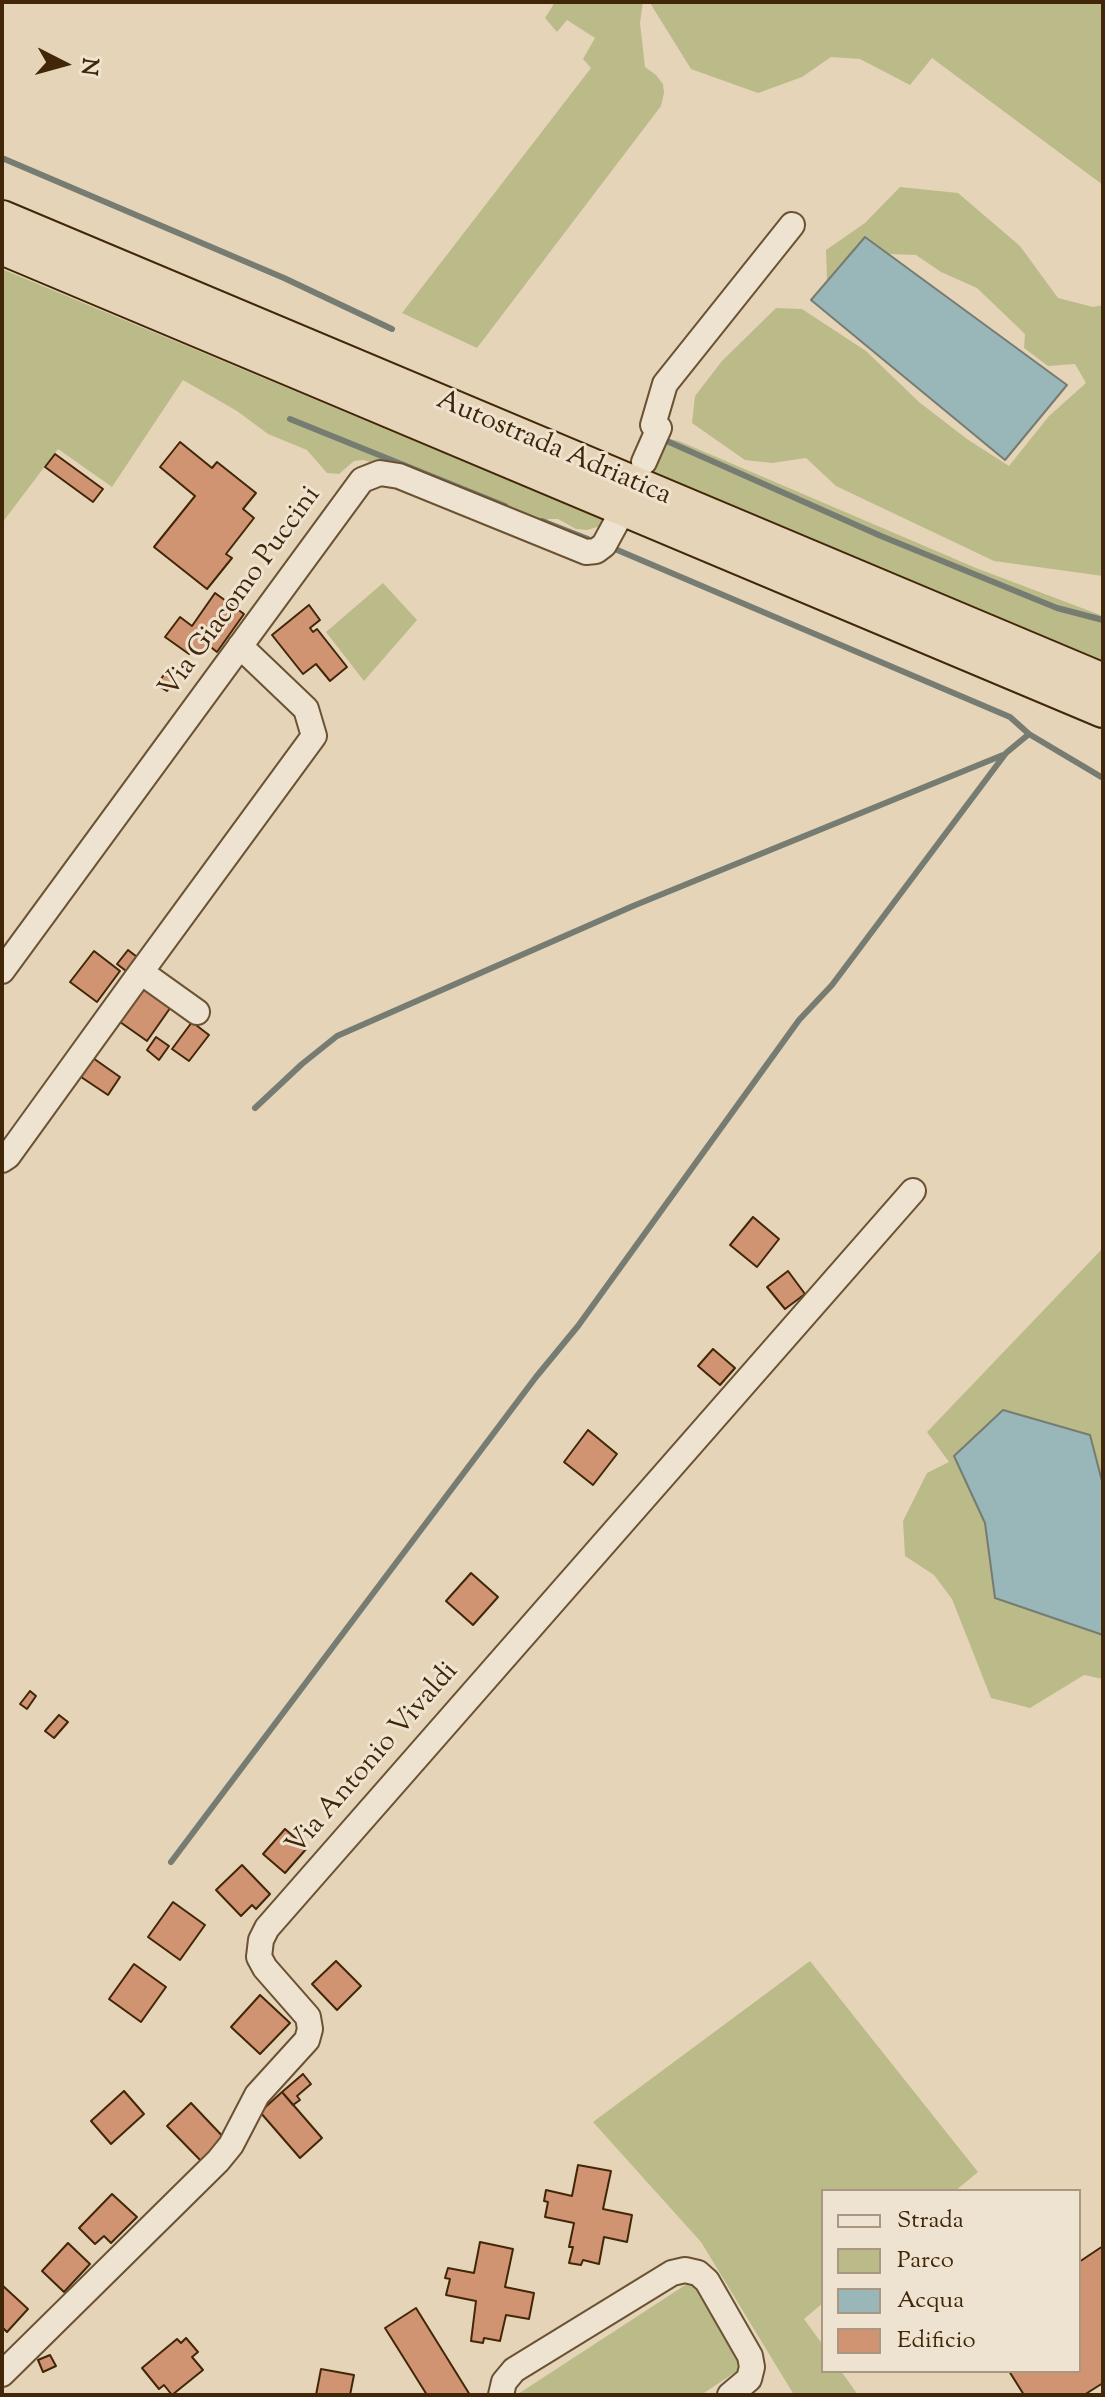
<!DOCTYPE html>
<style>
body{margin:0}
#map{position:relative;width:1105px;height:2397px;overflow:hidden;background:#e5d4b7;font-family:"Sorts Mill Goudy",serif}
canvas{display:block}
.frame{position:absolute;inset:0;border:4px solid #412607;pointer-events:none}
.legend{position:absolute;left:821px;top:2189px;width:260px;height:184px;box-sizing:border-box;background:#eee3d0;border:2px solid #a99780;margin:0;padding:10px 14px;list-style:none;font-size:24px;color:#412607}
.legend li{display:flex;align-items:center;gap:16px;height:40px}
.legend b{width:40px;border:2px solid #a99780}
.north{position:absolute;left:24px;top:24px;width:80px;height:80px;-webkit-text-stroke:6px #eee3d0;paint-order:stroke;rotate:96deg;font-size:22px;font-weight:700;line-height:32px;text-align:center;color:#412607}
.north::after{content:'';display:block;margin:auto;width:28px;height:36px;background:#412607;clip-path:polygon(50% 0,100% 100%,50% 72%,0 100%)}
</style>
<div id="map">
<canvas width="1105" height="2397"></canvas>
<div class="frame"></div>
<ul class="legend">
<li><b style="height:10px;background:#eee3d0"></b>Strada</li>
<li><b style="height:22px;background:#bbbb8a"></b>Parco</li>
<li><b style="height:22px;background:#99b6b8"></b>Acqua</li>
<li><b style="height:22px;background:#d09473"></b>Edificio</li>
</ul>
<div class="north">N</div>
</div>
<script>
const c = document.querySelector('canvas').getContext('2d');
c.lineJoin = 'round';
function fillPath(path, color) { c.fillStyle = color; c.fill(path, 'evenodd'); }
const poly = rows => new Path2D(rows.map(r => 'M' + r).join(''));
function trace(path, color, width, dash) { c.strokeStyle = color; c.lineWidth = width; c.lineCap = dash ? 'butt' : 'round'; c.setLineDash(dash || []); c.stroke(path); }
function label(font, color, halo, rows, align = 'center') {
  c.font = font + ' "Sorts Mill Goudy",serif'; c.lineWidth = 6; c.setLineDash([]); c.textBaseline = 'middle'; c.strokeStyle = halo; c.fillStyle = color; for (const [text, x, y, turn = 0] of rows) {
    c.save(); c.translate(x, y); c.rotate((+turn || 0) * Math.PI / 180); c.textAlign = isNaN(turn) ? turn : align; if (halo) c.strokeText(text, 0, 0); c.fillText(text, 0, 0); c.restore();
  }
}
const green = poly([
 [555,2,643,2,640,23,645,67,656,75,663,84,664,93,661,106,477,348,402,313,591,68,583,59,595,38,567,20,557,32,545,18],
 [1103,2,1103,185,932,58,910,85,860,59,831,57,802,77,758,93,691,69,650,3],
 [900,187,958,193,1020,246,1058,298,1093,307,1103,305,1103,576,994,561,836,486,806,458,772,463,745,460,692,423,695,396,722,361,776,308,802,309,866,351,919,402,967,439,1009,466,1049,416,1086,383,1075,364,1048,366,1024,348,1025,334,977,288,941,272,916,255,889,254,865,237,827,281,826,250,865,223],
 [2,269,611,523,587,530,576,529,558,519,549,519,540,523,364,460,354,461,339,474,327,473,307,450,268,434,237,411,183,380,112,487,58,449,2,523],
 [669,439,679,441,976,568,1103,616,1103,665,644,473,661,444],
 [383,583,417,620,364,681,326,632],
 [1103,1248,1103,1485,1089,1435,954,1457,985,1522,995,1598,1103,1635,1103,1679,1084,1675,1030,1708,991,1698,952,1599,934,1575,905,1556,903,1521,927,1473,949,1462,927,1432],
 [810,1961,978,2172,955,2191,823,2191,823,2303,804,2319,823,2345,823,2371,841,2371,858,2395,794,2395,701,2242,593,2122],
 [696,2278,749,2363,701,2395,518,2394]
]);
const water = poly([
 [865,237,1067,385,1005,460,811,300,865,237],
 [1003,1410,1090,1435,1103,1485,1103,1635,995,1598,985,1523,954,1456,1003,1410]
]);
const stream = poly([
 [2,158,284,278,392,329],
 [290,419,505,506],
 [669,442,881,536,1057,608,1103,620],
 [542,521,588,539],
 [615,549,1010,717,1029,734],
 [255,1108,302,1064,337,1036,633,906,1003,755],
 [171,1862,536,1377,578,1326,799,1020,832,985,1006,753,1029,734,1103,778]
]);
const building = poly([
 [180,442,212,468,217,462,256,493,243,509,254,518,226,554,232,558,207,589,154,547,195,496,160,467,180,442],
 [55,454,103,489,93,502,45,467,55,454],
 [215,593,244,614,217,652,208,645,202,653,194,648,189,654,165,637,180,617,192,626,215,593],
 [309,605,320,620,310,628,313,632,317,629,347,667,330,681,316,664,303,674,272,635,309,605],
 [165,673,175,680,167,691,157,685,165,673],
 [128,950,141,960,130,974,117,964,128,950],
 [94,951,120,971,97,1002,70,982,94,951],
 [139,980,173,1004,147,1041,113,1017,139,980],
 [192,1022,209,1035,189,1061,172,1049,192,1022],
 [156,1037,169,1046,159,1060,147,1050,156,1037],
 [93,1058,120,1077,108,1095,81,1077,93,1058],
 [753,1217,779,1239,757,1267,730,1245,753,1217],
 [788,1271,805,1294,785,1309,767,1287,788,1271],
 [713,1349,735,1368,720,1385,698,1366,713,1349],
 [588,1430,617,1454,593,1485,564,1462,588,1430],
 [471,1573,498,1597,473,1625,446,1601,471,1573],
 [30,1691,36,1696,27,1709,20,1704,30,1691],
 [59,1715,68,1722,54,1738,45,1731,59,1715],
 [285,1829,307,1848,285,1873,263,1854,285,1829],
 [242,1865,270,1894,256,1909,252,1905,241,1916,216,1890,242,1865],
 [173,1902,205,1925,180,1960,148,1937,173,1902],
 [336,1961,361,1986,337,2010,312,1984,336,1961],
 [134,1964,166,1987,141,2022,109,1999,134,1964],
 [260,1995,290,2023,260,2054,231,2027,260,1995],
 [303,2074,311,2084,297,2096,300,2100,293,2105,282,2092,303,2074],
 [124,2091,144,2114,111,2144,91,2121,124,2091],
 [282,2092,322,2138,300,2158,260,2112,282,2092],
 [191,2103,228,2142,204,2164,167,2126,191,2103],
 [578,2165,611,2171,603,2209,632,2215,627,2242,604,2237,599,2264,583,2260,581,2265,569,2263,573,2247,569,2247,574,2223,545,2217,548,2202,544,2201,546,2190,572,2196,578,2165],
 [112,2194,137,2217,111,2243,104,2236,95,2244,79,2228,112,2194],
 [480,2242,513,2249,505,2287,534,2293,529,2319,506,2315,500,2341,484,2338,483,2343,471,2341,476,2301,446,2295,450,2279,445,2278,448,2268,474,2273,480,2242],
 [68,2243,90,2264,64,2292,42,2271,68,2243],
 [1103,2246,1103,2383,1084,2395,1024,2395,1009,2371,1079,2371,1079,2262,1103,2246],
 [2,2285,28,2309,7,2332,2,2327,2,2285],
 [416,2308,470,2395,427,2395,385,2328,416,2308],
 [186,2338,198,2352,192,2357,203,2370,172,2395,164,2385,159,2389,142,2368,177,2339,181,2343,186,2338],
 [50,2355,56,2366,43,2372,38,2360,50,2355],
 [321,2369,354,2375,350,2395,316,2395,321,2369]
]);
const minor = poly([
 [653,425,665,384,792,225],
 [644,462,659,428],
 [2,971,362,480,380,473,399,476,586,552,596,551,604,545,616,523],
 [197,1012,141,972,314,736,306,709,240,646],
 [2,1160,8,1156,141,972],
 [2,2374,218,2161,231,2145,257,2095,307,2040,310,2029,308,2017,265,1968,259,1957,261,1940,267,1928,913,1191],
 [501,2395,504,2382,514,2370,672,2273,685,2270,698,2273,707,2281,750,2356,752,2367,749,2379,730,2395]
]);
const highway = poly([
 [2,219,1103,682],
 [2,246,1103,709]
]);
const streetNames = [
 ["Autostrada Adriatica",553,450,23],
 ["Via Giacomo Puccini",242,593,-54],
 ["Via Antonio Vivaldi",374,1760,-49]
];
fillPath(green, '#bbbb8a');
fillPath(water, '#99b6b8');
trace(water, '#767c71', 2);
trace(stream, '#767c71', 6);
fillPath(building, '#d09473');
trace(building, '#412607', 2);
trace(minor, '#6a5233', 28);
trace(highway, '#412607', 40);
trace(minor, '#eee3d0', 24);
trace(highway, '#e5d4b7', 36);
label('28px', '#412607', '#eee3d0', streetNames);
</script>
